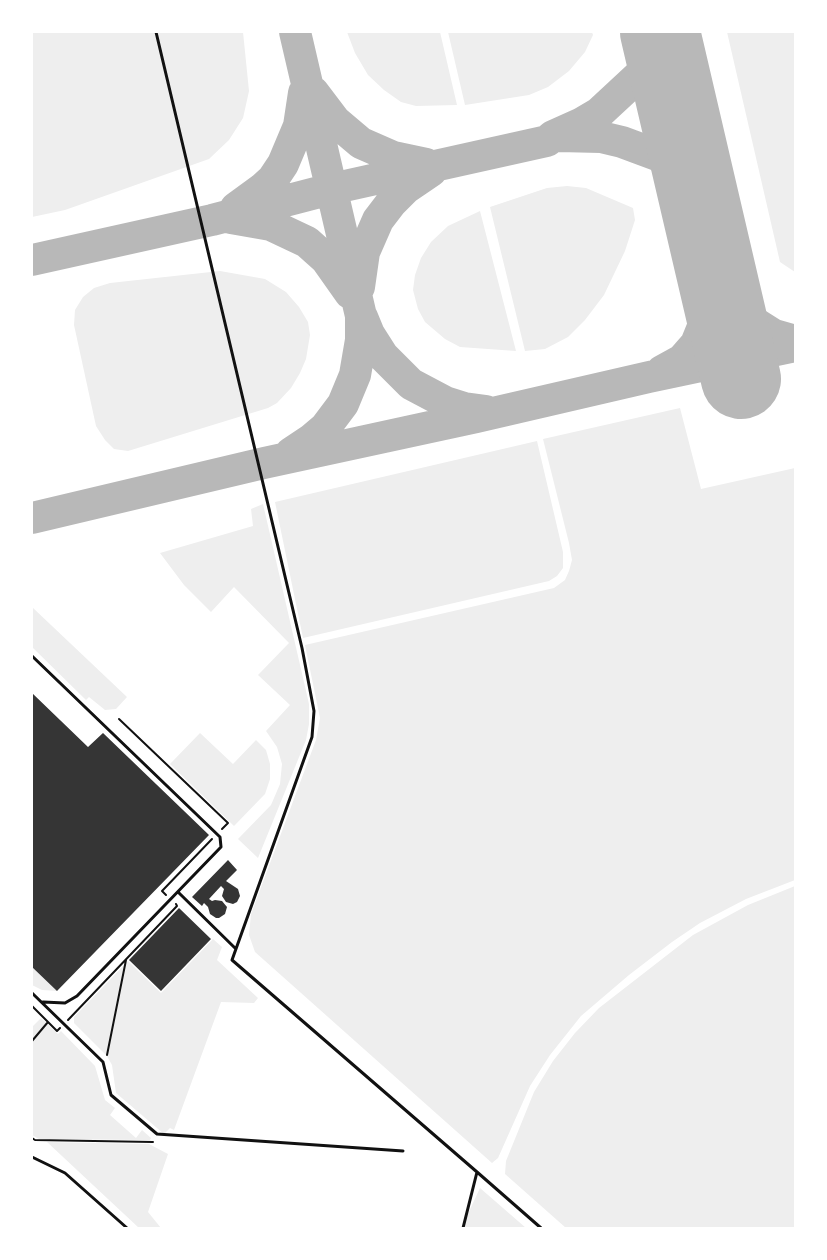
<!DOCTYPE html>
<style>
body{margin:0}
#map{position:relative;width:827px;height:1260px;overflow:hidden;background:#fff;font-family:Ubuntu,sans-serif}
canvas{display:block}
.frame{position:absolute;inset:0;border:33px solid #fff;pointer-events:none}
</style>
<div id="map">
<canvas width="827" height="1260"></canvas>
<div class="frame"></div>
</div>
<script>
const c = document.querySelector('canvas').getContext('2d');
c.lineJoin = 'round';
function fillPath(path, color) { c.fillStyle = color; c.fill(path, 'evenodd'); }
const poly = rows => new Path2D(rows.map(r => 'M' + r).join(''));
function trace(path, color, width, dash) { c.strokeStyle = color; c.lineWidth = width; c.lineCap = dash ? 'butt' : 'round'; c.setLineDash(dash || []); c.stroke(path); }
const green = poly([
 [32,32,243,32,249,91,243,118,229,140,209,159,65,210,32,217],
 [347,32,440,32,457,105,416,106,401,102,384,90,368,75,355,53],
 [448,32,592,32,593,35,585,52,569,71,548,87,529,95,465,105],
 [727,32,795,32,795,272,780,262],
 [567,186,586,188,633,208,635,220,625,251,604,295,585,320,568,337,545,349,525,351,490,207,547,188],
 [480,211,516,351,460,347,445,339,425,322,418,309,413,290,415,275,421,258,431,242,448,226],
 [220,271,265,279,286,292,299,307,308,322,310,335,306,359,300,373,291,388,277,403,268,408,128,451,114,449,105,440,96,426,74,325,75,310,83,297,94,288,110,283],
 [680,408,701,489,795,468,795,880,746,899,700,923,672,942,629,975,581,1016,550,1055,530,1086,498,1158,492,1163,255,952,249,935,251,914,316,740,320,718,305,645,554,588,565,580,569,571,572,560,569,543,543,439],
 [537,441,563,552,563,568,557,576,549,581,303,638,275,502],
 [263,504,309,704,309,724,306,740,258,858,238,839,271,805,280,784,282,764,277,747,266,731,290,705,258,675,289,643,234,587,211,612,184,585,160,553,253,526,251,509],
 [32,607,127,697,116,709,105,710,89,697,86,700,32,647],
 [200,733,233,764,256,740,266,750,270,764,270,779,265,794,234,826,170,764],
 [795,886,795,1228,566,1228,505,1174,506,1161,534,1092,553,1061,575,1033,599,1008,693,935,748,905],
 [213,939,222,947,217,960,258,998,254,1003,221,1002,174,1130,170,1128,164,1134,116,1093,112,1065,107,1056,74,1023,74,1017,128,961,161,993],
 [32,967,57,991,42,990,32,985],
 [41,1018,58,1034,61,1031,95,1066,105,1100,115,1108,110,1115,136,1138,142,1130,151,1138,150,1140,39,1139,32,1135,32,1027],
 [47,1142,149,1144,168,1154,148,1212,161,1228,139,1228],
 [480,1188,526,1228,464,1228,466,1218]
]);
const taxiway = poly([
 [313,92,335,121,361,143,393,157,426,164],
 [559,136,601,137,622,142,657,155,669,162,680,172,700,200],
 [236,208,262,189,273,179,283,164,299,126,304,93],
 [231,218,271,225,307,242,326,259,350,293],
 [32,260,212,220,331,189,547,141,553,136,582,123,599,113,641,74,654,53,657,32],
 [717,271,730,299,747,318,774,335,795,341],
 [359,287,364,252,378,220,391,203,406,188,431,171],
 [362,317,369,334,383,356,411,384,445,402,464,408,486,411],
 [662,371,682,360,696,344,709,312,715,289,717,271],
 [291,453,312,439,325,428,343,404,355,375,361,340,361,316,295,32],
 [32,518,264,463,476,417,649,377,795,346]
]);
const runway = poly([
 [660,32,741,379]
]);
const building = poly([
 [32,693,88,747,103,733,209,835,57,991,32,967],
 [228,860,237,870,226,881,238,889,240,896,237,902,233,904,226,902,222,896,224,889,221,886,209,899,212,901,215,900,222,901,227,907,225,914,219,918,216,918,210,914,208,907,204,903,202,906,192,897],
 [179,908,211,939,161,991,129,960]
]);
const path = poly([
 [119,719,228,823,222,829],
 [166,895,162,891,212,839],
 [32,1006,57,1031,60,1028],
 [68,1020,177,906,176,904],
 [32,1041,48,1022],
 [107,1055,126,960],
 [32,1138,35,1140,153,1142]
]);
const service = poly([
 [156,32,302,648,314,711,312,737,232,960,477,1172,463,1228],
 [32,656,220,837,221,847,77,996,65,1003,43,1002],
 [178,892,236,949],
 [32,993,103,1062,111,1095,157,1134,403,1151],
 [32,1157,65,1173,127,1228],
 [477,1172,541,1228]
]);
fillPath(green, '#eee');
trace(taxiway, '#b8b8b8', 32);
trace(runway, '#b8b8b8', 80);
fillPath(building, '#353535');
trace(path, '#111', 2);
trace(service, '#111', 3);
</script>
